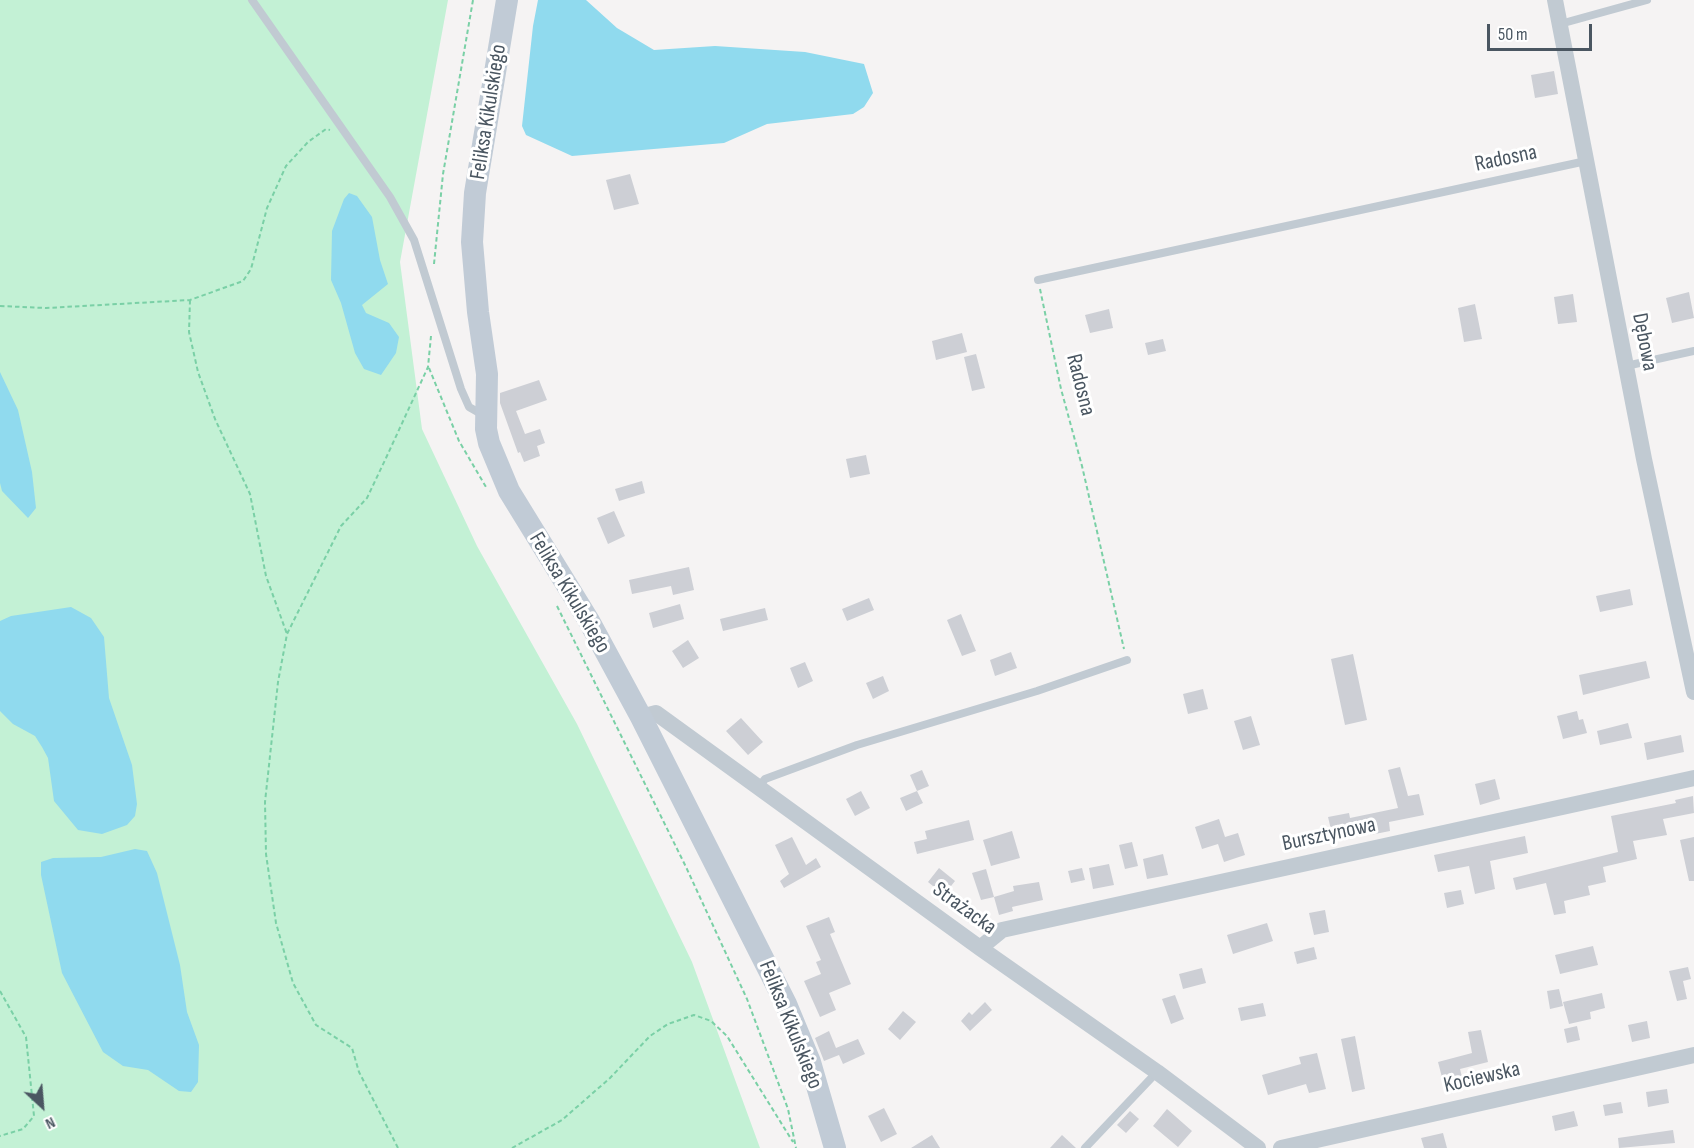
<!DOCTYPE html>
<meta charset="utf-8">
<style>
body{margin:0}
#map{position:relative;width:1694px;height:1148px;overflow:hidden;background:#f5f3f3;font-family:"Sofia Sans Condensed",sans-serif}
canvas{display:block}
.north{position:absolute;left:12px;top:1076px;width:60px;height:60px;-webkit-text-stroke:4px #fff;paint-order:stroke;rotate:154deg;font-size:16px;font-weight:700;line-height:24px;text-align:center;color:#4a5661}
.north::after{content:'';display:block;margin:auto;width:21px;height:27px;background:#4a5661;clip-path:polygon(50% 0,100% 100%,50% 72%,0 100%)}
.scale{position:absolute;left:1487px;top:24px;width:105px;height:27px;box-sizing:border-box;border:3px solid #4a5661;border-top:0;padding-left:8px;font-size:18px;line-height:21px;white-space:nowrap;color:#4a5661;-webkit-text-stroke:4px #fff;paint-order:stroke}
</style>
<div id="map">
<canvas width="1694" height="1148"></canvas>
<div class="north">N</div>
<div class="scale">50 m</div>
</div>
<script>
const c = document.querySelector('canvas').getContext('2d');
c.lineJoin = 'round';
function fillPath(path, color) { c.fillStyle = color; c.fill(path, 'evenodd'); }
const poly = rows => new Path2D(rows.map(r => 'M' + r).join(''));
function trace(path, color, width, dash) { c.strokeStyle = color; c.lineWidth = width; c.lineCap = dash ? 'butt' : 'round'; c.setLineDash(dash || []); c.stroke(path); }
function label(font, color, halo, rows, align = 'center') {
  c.font = font + ' "Sofia Sans Condensed",sans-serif'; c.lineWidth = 6; c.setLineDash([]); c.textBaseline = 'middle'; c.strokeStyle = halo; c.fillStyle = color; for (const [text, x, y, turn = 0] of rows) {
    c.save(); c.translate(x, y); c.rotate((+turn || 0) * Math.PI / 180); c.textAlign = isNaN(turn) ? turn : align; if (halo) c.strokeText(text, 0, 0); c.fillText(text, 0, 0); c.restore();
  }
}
const green = poly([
 [0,0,448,0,400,262,422,429,477,546,577,724,692,962,760,1148,0,1148]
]);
const water = poly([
 [538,0,586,0,617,28,654,50,715,46,805,52,864,64,873,93,864,107,853,114,767,124,724,143,572,156,526,135,522,126,533,26],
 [349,193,357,196,372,217,380,260,388,284,362,305,366,313,389,323,399,337,396,353,381,375,364,369,355,353,341,303,331,280,332,231,344,199],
 [0,372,18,410,32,472,36,508,28,518,2,491,0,483],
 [71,607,91,618,104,637,109,698,132,765,137,804,135,816,127,825,102,834,78,830,54,801,48,758,42,747,35,736,13,724,0,711,0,621,11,616],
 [135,849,147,851,157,873,180,965,187,1012,199,1045,198,1082,191,1092,179,1091,148,1070,123,1066,103,1052,62,973,41,875,41,862,53,858,101,857]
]);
const building = poly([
 [1554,71,1558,94,1535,98,1531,75],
 [630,174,639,204,614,210,606,180],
 [1689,292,1694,318,1672,323,1666,298],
 [1573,294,1577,322,1558,324,1554,297],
 [1475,304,1482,339,1464,342,1458,308],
 [1109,309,1113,328,1090,333,1085,315],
 [962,333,967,352,936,360,932,341],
 [1163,339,1166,351,1148,355,1145,343],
 [976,354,985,388,972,391,964,357],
 [539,380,547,400,516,411,525,434,540,429,545,443,537,446,540,456,524,462,520,452,518,453,500,403,500,393],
 [866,455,870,474,850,478,846,459],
 [642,481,645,493,619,501,615,489],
 [614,511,625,536,608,544,597,518],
 [689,567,694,590,673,595,671,586,632,594,629,580],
 [1630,589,1633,605,1600,612,1596,596],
 [869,598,874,610,847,621,842,609],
 [680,604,684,619,653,628,649,613],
 [765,608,768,620,723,631,720,619],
 [961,614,976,651,962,656,947,620],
 [688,640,699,658,683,668,672,651],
 [1011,652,1017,668,995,676,990,660],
 [1353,654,1367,720,1345,725,1331,659],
 [1646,661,1650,678,1583,695,1579,675],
 [805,662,813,681,798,688,790,668],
 [883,676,889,691,873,699,866,683],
 [1203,689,1208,709,1188,714,1183,694],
 [1577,711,1579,720,1583,719,1587,733,1563,739,1557,716],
 [1251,716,1260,745,1243,750,1234,721],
 [741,718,763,742,748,755,726,731],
 [1628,723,1632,738,1600,745,1597,731],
 [1681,735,1684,752,1647,760,1644,743],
 [1400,767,1408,796,1419,794,1424,815,1389,822,1390,831,1370,835,1369,830,1333,838,1328,817,1349,813,1350,818,1398,808,1388,770],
 [922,770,929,786,917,791,923,803,906,811,900,798,917,791,910,775],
 [1495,779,1500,799,1480,805,1475,784],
 [861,791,870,808,855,816,846,799],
 [1693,796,1694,813,1663,819,1667,835,1633,841,1637,859,1603,867,1606,882,1588,886,1590,895,1564,901,1566,913,1554,915,1546,883,1516,890,1513,878,1618,852,1611,816,1676,803,1675,800],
 [1219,819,1225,837,1238,833,1245,855,1224,862,1218,844,1202,849,1195,827],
 [969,820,974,840,917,854,914,842,927,839,925,831],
 [1012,831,1020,858,991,866,983,840],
 [1525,836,1528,853,1490,861,1495,889,1475,894,1469,866,1438,872,1434,855],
 [792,837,806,865,816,858,821,867,784,888,780,881,789,874,775,845],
 [1694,837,1694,881,1689,881,1680,840],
 [1132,842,1138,866,1125,869,1119,845],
 [1163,854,1168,875,1147,879,1143,859],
 [1109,864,1114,885,1093,889,1089,868],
 [939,868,955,881,944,895,928,882],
 [1082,868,1085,880,1071,883,1068,871],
 [986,869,994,897,981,900,972,873],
 [1039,882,1043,900,1012,907,1013,911,999,915,994,897,1014,891,1013,886],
 [1461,890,1464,904,1447,908,1444,893],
 [1325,910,1329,932,1314,935,1309,913],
 [829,917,835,932,830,934,851,984,829,993,836,1010,820,1017,804,981,821,974,816,962,821,960,806,926],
 [1267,923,1273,941,1233,954,1227,935],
 [1593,946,1598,965,1560,974,1555,955],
 [1314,947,1317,959,1297,964,1294,952],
 [1688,967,1691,979,1683,981,1687,999,1677,1001,1669,971],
 [1202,968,1206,983,1183,989,1179,974],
 [1559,989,1563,1006,1550,1009,1547,991],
 [1602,993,1605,1008,1590,1012,1591,1019,1569,1024,1563,1002],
 [1175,995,1184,1019,1171,1024,1162,999],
 [985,1002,992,1010,970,1031,961,1021,969,1012,972,1015],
 [1263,1003,1266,1016,1241,1021,1238,1008],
 [903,1011,916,1022,900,1040,888,1029],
 [1647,1021,1650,1038,1632,1042,1628,1025],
 [1577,1026,1580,1040,1567,1043,1564,1029],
 [1481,1030,1488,1062,1460,1069,1463,1081,1444,1085,1438,1062,1472,1053,1468,1032],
 [829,1031,836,1048,858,1039,865,1054,843,1064,839,1055,824,1061,815,1038],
 [1355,1036,1365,1089,1352,1092,1341,1039],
 [1317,1053,1326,1089,1309,1093,1306,1084,1268,1095,1262,1075,1301,1064,1299,1057],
 [1667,1089,1669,1103,1648,1107,1646,1092],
 [1621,1102,1623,1113,1605,1116,1603,1105],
 [884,1108,897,1134,881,1142,868,1116],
 [1167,1109,1192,1131,1178,1147,1153,1126],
 [1130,1111,1139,1119,1126,1133,1117,1125],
 [1574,1111,1578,1126,1555,1131,1552,1116],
 [1673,1130,1675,1143,1619,1148,1618,1138],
 [1443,1133,1447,1148,1424,1148,1421,1138],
 [932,1135,940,1148,911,1148],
 [1062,1135,1076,1148,1050,1148]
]);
const path = poly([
 [434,264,443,174,473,0],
 [1040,289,1061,389,1082,466,1124,649],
 [190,300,189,332,198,372,215,419,250,494,266,576,287,634],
 [0,306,46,308,190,300,243,281,251,269,267,208,286,166,308,142,326,129,330,130],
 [429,368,459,441,486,487],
 [557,606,686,867,747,999,788,1109,796,1148],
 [0,991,26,1037,34,1116,23,1129,0,1136],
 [398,1148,359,1072,352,1048,316,1025,293,983,276,923,266,854,265,802,278,682,287,634,341,526,367,498,386,458,428,367,431,336],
 [512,1148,562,1120,610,1078,650,1036,668,1024,694,1015,711,1021,727,1036,793,1142]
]);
const lane = poly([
 [252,0,390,197,414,240,461,389,469,407,483,415],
 [1560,24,1647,0],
 [1038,280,1586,161],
 [1626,366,1694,351],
 [758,788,765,779,857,745,1037,691,1127,660],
 [1085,1148,1157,1072]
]);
const street = poly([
 [1555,0,1644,459,1694,692],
 [641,717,656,713,980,948,1157,1072,1258,1148],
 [980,948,1002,930,1694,778],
 [1281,1148,1694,1055]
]);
const secondary = poly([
 [507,0,475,193,472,242,478,312,487,374,486,429,489,443,509,491,589,621,641,717,786,1004,810,1062,835,1148]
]);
const streetNames = [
 ["Feliksa Kikulskiego",489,112,-81],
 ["Radosna",1506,159,-12],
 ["Dębowa",1644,342,79],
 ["Radosna",1080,385,76],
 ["Feliksa Kikulskiego",569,593,59],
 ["Bursztynowa",1329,835,-12],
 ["Strażacka",964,909,36],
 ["Feliksa Kikulskiego",790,1025,68],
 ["Kociewska",1482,1078,-13]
];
fillPath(green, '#c3f1d5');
fillPath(water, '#90daee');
fillPath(building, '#cdcfd5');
trace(path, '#7ad0a6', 2, [4.5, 3]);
trace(lane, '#c1cad2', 8);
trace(street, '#c1cad2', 16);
trace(secondary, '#c1cbd6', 22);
label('22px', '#4a5661', '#fff', streetNames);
</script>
